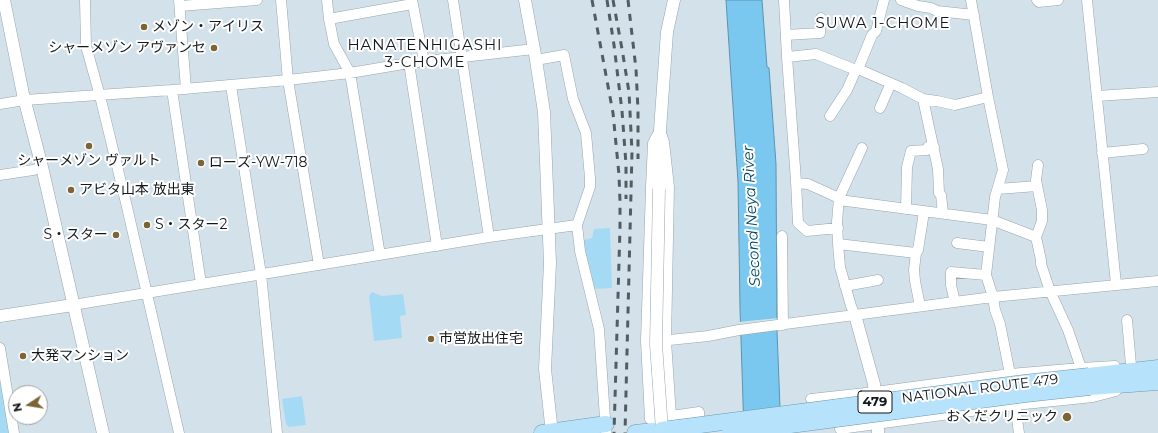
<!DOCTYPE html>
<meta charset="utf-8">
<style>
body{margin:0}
#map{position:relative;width:1158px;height:433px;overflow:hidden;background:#d3e2ea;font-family:Montserrat,sans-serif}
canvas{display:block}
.north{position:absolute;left:8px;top:385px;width:40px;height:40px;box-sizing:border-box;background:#fff;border:1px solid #a1a3a4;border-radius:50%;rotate:258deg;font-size:11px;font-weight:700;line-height:16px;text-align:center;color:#13181b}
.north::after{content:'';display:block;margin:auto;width:14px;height:18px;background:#7d6435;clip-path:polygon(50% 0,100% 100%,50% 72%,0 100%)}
</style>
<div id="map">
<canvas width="1158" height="433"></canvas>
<div class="north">N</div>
</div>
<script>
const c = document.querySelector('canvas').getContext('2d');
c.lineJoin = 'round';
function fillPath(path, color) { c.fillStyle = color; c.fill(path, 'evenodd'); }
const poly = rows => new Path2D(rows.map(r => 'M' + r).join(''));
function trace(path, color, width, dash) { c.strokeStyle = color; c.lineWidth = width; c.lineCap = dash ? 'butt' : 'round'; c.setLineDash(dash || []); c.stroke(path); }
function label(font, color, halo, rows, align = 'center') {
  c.font = font + ' Montserrat,"Noto Sans JP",sans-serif'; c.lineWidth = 4; c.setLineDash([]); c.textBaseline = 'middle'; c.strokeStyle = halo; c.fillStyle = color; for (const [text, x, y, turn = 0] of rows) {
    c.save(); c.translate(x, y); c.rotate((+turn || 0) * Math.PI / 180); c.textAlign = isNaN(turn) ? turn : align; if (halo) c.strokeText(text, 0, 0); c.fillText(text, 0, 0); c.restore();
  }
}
const green = poly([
 [610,228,612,288,592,289,581,241,592,238,594,229],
 [372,292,382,296,403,294,406,315,400,316,402,338,374,341,369,296],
 [0,376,9,433,0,433],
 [302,396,306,425,289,427,286,424,282,399]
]);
const water = poly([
 [726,0,762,0,767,67,769,68,776,164,777,331,781,433,744,433,740,308,738,182,726,0]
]);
const pier = poly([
 [779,318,779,330,739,335,738,322]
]);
const minor = poly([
 [85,0,86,46,100,96,127,207,179,433],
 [179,0,186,89],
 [281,0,288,80,319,265],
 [327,0,329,19,334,44,350,73,380,255],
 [412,0,424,61],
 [453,0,489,237],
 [784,0,787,57,796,181,798,223,807,231,838,228],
 [901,0,918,6,931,8,937,11,974,15],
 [971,0,988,97,1003,170,995,197,986,275,993,297,995,310,1000,324,1010,374],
 [1037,0,1039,2,1058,0],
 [1087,0,1116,284],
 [180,6,257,0],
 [329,19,412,4],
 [786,35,820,33,821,18],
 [787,57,816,54,856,70,858,69,902,88,923,99,937,101,955,105,988,97],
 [536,60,564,55,573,99,586,133,590,178,590,187,577,225],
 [409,63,437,246],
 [858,69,872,35,876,31,884,0],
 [231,86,261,274,277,433],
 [172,90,201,284],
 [1097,96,1158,92],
 [923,99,938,169,939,193,941,195,943,213],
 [0,104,25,100,172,90,288,80,350,73,409,63,534,49],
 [880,108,891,83],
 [830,116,847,90,856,70],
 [660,130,664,142,669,187,666,341,671,416,650,419,646,341,651,188,653,143,660,130],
 [1102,153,1143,149],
 [1038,165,1036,180,1042,210,1042,221,1036,237,1041,260,1041,264,1050,291,1068,330,1081,368],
 [0,175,33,170,42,167],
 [796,183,808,184,839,198],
 [998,189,1037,186],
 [839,200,992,220,1036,237],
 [906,209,907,167,911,151,927,150,928,147,934,147],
 [782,236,783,325],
 [957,243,989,247],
 [838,244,916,253],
 [845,286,878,280],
 [955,302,951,285,951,272,986,275],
 [73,305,489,237,577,225,580,251,599,329,606,433],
 [920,306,915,281,914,270,916,253,918,250,924,212],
 [855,315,851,306,840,267,838,244,837,222,839,198,862,148],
 [1127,320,1131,365],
 [660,341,708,336,739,330,993,297,1158,281],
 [0,348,14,433],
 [811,399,875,392,1010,374,1081,368,1115,366],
 [1015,405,1019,433],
 [671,416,699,412,699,417],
 [840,429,1015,405,1093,397,1116,391]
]);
const tertiary = poly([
 [4,0,23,94,42,167,103,433],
 [525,0,536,60,544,112,550,263,545,369,552,433],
 [659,189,660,130,667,32,674,0],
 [855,315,874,384,875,396],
 [0,316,73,305],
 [878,420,878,433]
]);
const trunk = poly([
 [1089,376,1158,368],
 [1090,387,1158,382],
 [542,433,606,424],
 [635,433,662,430]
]);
const rail = poly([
 [592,0,613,113,619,175,620,201,620,228,614,433],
 [607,0,614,45,622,111,626,164,626,199],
 [613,0,622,49,629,92,632,152,625,433],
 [628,0,636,69,638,110,638,159]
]);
const tertiaryBridge = poly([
 [659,189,656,344,662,430]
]);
const trunkBridge = poly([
 [662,430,1024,383,1089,376],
 [730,433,1026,394,1090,387]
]);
const markers = [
 [144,27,4,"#7d6435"],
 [214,48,4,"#7d6435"],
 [89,146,4,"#7d6435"],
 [201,163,4,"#7d6435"],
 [71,190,4,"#7d6435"],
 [147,225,4,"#7d6435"],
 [116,235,4,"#7d6435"],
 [431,339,4,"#7d6435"],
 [23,356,4,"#7d6435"],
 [1067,417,5,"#7d6435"]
];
const shields = [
 [875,402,34]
];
const shieldNames = [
 ["479",875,402]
];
const poiNames = [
 ["メゾン・アイリス",152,27],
 ["シャーメゾン アヴァンセ",206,48,"right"],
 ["シャーメゾン ヴァルト",89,161,"center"],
 ["ローズ-YW-718",209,163],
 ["アビタ山本 放出東",79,190],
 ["S・スター2",155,225],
 ["S・スター",108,235,"right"],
 ["市営放出住宅",439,339],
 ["大発マンション",31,356],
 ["おくだクリニック",1058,417,"right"]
];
const streetNames = [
 ["NATIONAL ROUTE 479",980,389,-7]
];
const neighbourhoodNames = [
 ["SUWA 1-CHOME",883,24],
 ["HANATENHIGASHI",425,46],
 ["3-CHOME",425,63]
];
const waterNames = [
 ["Second Neya River",752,216,-93]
];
fillPath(green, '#a5daf5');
fillPath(water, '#7ac8ef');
trace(water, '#5b93af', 1);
fillPath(pier, '#d3e2ea');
trace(minor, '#97a5ac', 11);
trace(tertiary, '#97a5ac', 13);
trace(trunk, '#7197ac', 17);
trace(minor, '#fff', 10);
trace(tertiary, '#fff', 12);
trace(trunk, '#b6e3fb', 16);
trace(rail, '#535c60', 3, [7, 7]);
trace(tertiaryBridge, '#97a5ac', 13, []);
trace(trunkBridge, '#7197ac', 17, []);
trace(tertiaryBridge, '#fff', 12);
trace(trunkBridge, '#b6e3fb', 16);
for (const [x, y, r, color] of markers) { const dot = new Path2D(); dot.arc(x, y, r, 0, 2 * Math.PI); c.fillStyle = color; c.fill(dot); trace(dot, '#fff', 1.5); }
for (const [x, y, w] of shields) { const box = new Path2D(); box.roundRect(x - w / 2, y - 11, w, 22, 3); c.fillStyle = '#fff'; c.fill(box); trace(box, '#13181b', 1); }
label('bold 13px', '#13181b', null, shieldNames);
label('14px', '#13181b', '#fff', poiNames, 'left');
label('14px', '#13181b', '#fff', streetNames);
c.letterSpacing = '1px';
label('15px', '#13181b', '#fff', neighbourhoodNames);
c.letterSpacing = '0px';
label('italic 15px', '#00445e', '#fff', waterNames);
</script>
